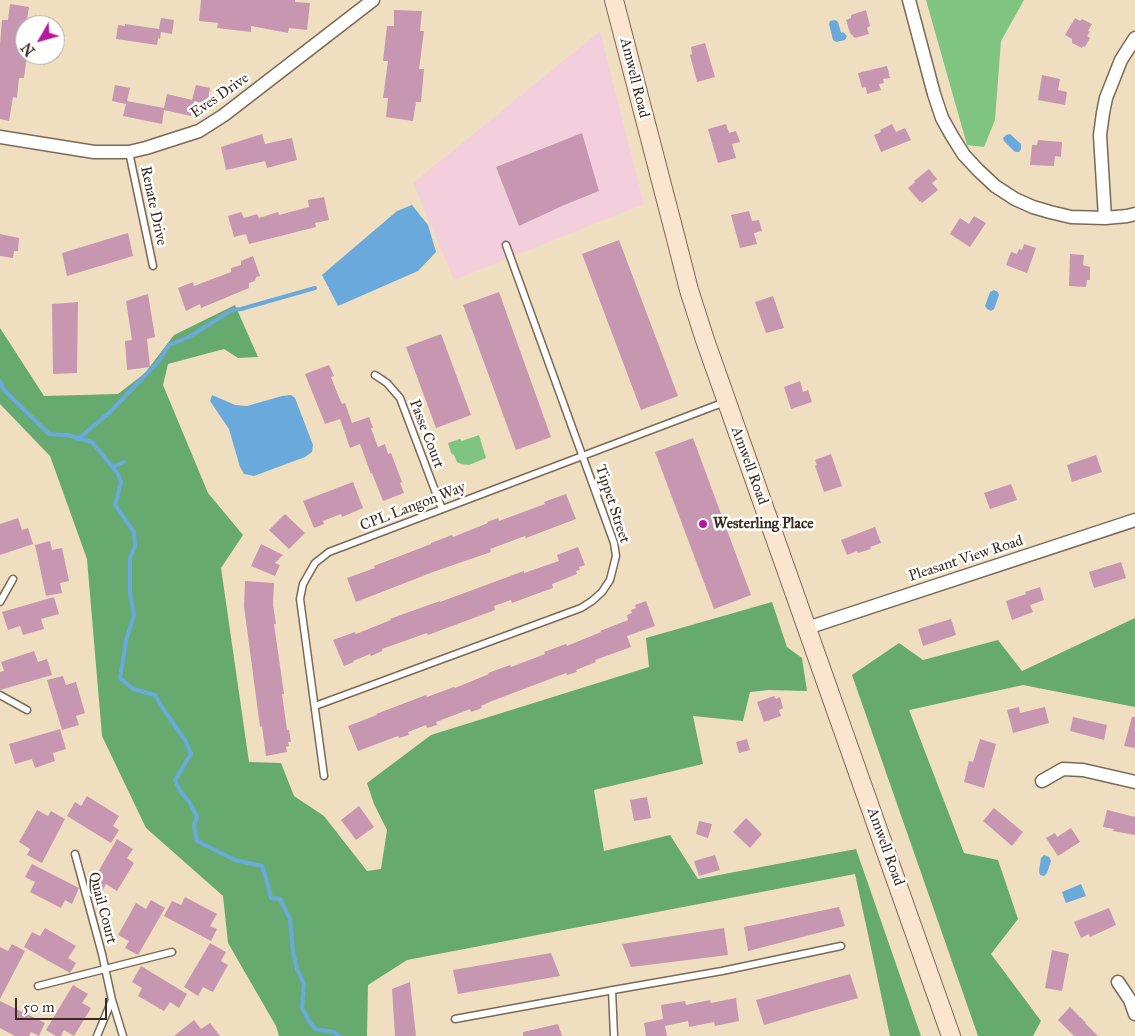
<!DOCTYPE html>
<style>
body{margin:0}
#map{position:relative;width:1135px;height:1036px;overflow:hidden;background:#efdfc0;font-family:"IM FELL Great Primer",serif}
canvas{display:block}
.north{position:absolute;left:15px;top:15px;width:50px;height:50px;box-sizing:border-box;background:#fff;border:1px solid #b1aaa5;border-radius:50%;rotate:232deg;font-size:14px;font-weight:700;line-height:20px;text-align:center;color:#3b2a1e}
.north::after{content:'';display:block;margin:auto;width:18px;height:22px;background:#b5179e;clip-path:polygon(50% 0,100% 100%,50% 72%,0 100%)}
.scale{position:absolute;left:15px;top:998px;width:92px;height:22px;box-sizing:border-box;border:2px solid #3b2a1e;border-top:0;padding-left:6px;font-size:15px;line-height:18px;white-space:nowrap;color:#3b2a1e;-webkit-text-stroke:4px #fff;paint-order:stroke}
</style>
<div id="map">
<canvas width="1135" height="1036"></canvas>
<div class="north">N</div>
<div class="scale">50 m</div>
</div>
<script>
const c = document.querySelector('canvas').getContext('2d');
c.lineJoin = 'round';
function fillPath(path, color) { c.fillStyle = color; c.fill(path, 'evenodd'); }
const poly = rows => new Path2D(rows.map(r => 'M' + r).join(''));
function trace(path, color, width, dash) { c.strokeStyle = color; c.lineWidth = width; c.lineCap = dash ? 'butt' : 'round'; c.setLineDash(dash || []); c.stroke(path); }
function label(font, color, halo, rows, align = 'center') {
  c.font = font + ' "IM FELL Great Primer",serif'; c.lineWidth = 5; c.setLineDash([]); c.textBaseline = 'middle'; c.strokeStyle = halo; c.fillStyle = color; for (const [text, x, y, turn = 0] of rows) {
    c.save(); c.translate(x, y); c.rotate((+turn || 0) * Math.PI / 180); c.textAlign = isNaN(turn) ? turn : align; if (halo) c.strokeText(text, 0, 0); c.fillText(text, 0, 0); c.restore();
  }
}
const built = poly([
 [600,31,644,204,454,280,413,183]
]);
const green = poly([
 [926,0,1024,0,1001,41,995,120,984,147,967,145],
 [479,435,486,458,469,465,461,464,457,462,454,455,451,453,448,443,460,439,462,441]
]);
const forest = poly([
 [235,305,258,357,238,358,224,349,168,364,163,385,208,493,243,535,221,568,249,762,281,763,294,796,324,816,367,871,381,869,387,830,374,804,367,783,431,735,649,667,646,638,772,602,787,647,802,658,807,691,769,690,750,692,743,721,693,716,703,764,594,790,604,851,670,835,698,879,856,849,921,1036,890,1036,855,874,407,960,368,985,367,1036,279,1036,276,1026,228,943,223,896,146,828,102,736,87,559,50,456,0,404,0,328,44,396,118,394,145,373,174,335],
 [1135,618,1135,707,1023,685,909,710,964,853,998,860,1018,919,991,954,1041,1021,1033,1036,978,1036,852,675,899,643,923,660,998,640,1022,671]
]);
const water = poly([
 [835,20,838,22,841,33,843,32,847,36,845,40,836,42,833,40,829,24,830,21],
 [1010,134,1021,144,1021,149,1019,152,1015,152,1004,141,1003,138,1006,135],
 [412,205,428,225,436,252,418,271,338,306,322,275,397,211],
 [994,290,998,292,999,295,994,309,991,311,987,309,985,306,990,292],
 [212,395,235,405,247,406,282,396,291,395,295,398,313,445,312,452,305,457,254,476,244,474,240,467,229,429,210,401],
 [1044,855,1049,857,1051,861,1047,873,1044,876,1040,875,1039,871,1041,858],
 [1081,884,1086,896,1066,903,1062,892]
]);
const stream = poly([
 [0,381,4,390,49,434,67,435,92,442,118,474,121,482,115,505,134,532,135,546,130,558,130,593,134,615,126,641,120,678,133,689,155,695,162,707,185,740,191,754,175,780,180,791,190,803,197,817,194,826,197,841,235,860,262,866,267,881,271,898,280,899,290,919,293,952,297,969,304,984,302,1008,309,1021,315,1029,334,1032,339,1036],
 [78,439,109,413,159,361,169,345,189,337,232,310,241,309,315,288],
 [112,467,124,462]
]);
const building = poly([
 [201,0,295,0,295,2,310,3,307,30,289,28,288,33,251,26,251,32,217,28,218,23,199,21],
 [10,4,29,7,26,25,25,25,25,55,27,55,24,78,19,78,17,98,13,97,9,121,0,119,0,44,2,20,8,20],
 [394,10,422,11,420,31,424,31,419,69,424,69,421,102,416,102,413,121,386,117,388,98,383,98,388,61,383,61,387,26,394,26],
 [866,10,870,26,867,28,869,34,855,38,850,33,846,20,851,18,851,15],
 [161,18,174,20,172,34,161,32,160,39,158,38,157,45,116,39,118,25,125,26,125,24,159,29],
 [1075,18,1080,21,1082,19,1092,24,1088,31,1090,32,1087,36,1090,38,1085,47,1083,46,1082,48,1072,43,1072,39,1065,35],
 [705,43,715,77,697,82,690,55,692,54,691,47],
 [887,66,890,78,883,79,884,83,879,84,881,90,867,94,866,87,862,88,858,73],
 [1042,75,1060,79,1058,90,1067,92,1065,105,1038,100],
 [115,85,130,88,127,101,164,108,167,94,192,100,196,85,210,88,207,104,194,101,191,116,164,110,162,124,123,116,126,104,112,101],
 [726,124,729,133,736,131,740,142,732,144,736,158,718,163,708,129],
 [892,124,896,132,905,128,911,140,881,152,874,135,881,132,880,130],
 [582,133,599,191,562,206,519,226,496,167],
 [262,134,265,144,292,138,297,160,267,168,265,161,226,170,221,147],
 [1038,140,1062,142,1061,157,1055,156,1054,166,1030,165,1032,145,1037,145],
 [929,169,937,179,932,183,938,190,922,203,921,201,920,202,908,188,915,182,914,181],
 [324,197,329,220,315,223,316,227,249,244,246,234,234,237,228,216,241,212,244,218,257,214,259,218,278,212,279,215,309,207,308,200],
 [749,211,752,221,759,220,762,231,754,233,757,244,740,248,731,215],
 [974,216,986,223,970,247,950,234,960,218,969,224],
 [128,233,133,256,67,276,62,253],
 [0,234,19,238,18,251,14,251,13,258,0,256],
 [619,240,678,396,641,410,582,254],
 [1024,244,1036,248,1027,273,1006,265,1011,252,1017,254,1019,249,1022,250],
 [1070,254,1084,255,1083,265,1090,267,1090,280,1087,280,1086,287,1069,286],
 [253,256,260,276,256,277,255,281,249,283,249,288,201,308,200,304,186,311,178,288,193,282,194,286,231,272,231,268,241,265,241,261],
 [499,292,551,437,516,450,463,305],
 [148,294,155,337,147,339,150,367,127,370,125,341,132,340,126,301],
 [773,296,784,328,766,333,755,302],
 [78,302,77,373,53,374,52,304],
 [441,334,471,415,436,428,406,347],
 [329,365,334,376,331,377,338,395,342,404,345,403,352,423,369,417,373,428,371,428,378,447,385,444,388,454,391,453,402,482,400,483,404,493,383,501,372,473,371,474,360,444,350,448,340,419,325,424,305,374],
 [800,381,803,392,808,390,812,402,791,409,784,387],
 [693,438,751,595,714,609,655,452],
 [831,454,842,486,824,492,815,466,817,465,815,460],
 [1096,455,1102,472,1072,482,1067,465],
 [353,482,363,508,342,517,341,514,323,521,324,524,314,528,303,501],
 [1011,484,1017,500,990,509,984,493],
 [566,494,576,519,526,538,525,536,490,549,491,552,433,572,356,602,347,578,375,568,374,566,431,544,431,543,452,535,453,537,488,523,487,522,498,518,499,521,545,504,544,502],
 [285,514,305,533,289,549,269,530],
 [18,518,22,530,28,528,33,544,0,555,0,524],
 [875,527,881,543,870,547,871,549,858,553,857,551,847,555,841,540],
 [50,541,52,550,62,548,69,581,60,583,62,593,46,596,35,545],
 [261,544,283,555,275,563,280,565,275,576,251,566],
 [578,547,585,565,579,567,580,570,576,571,577,574,552,584,553,588,539,593,512,603,511,600,494,606,495,610,428,635,427,633,382,649,382,651,371,656,370,654,353,661,354,662,344,666,333,640,355,632,356,634,391,620,390,619,409,612,440,601,440,602,524,571,524,573,559,561,557,555],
 [1121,562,1126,578,1094,588,1089,572],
 [245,581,274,583,273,605,276,624,274,624,284,694,282,694,287,730,289,730,291,742,288,742,289,746,286,747,287,752,266,756,262,726,260,727,244,606],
 [1040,587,1044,600,1030,605,1033,612,1012,620,1006,601,1026,594,1025,592],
 [54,597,59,614,41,619,44,629,23,635,20,626,8,630,2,612],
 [646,601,655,626,627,636,631,647,595,660,596,662,576,670,577,672,567,675,566,673,492,701,481,706,482,708,471,712,470,709,436,722,437,725,427,728,426,725,408,732,409,735,399,738,398,736,358,751,348,726,377,715,376,714,426,695,427,697,454,687,455,688,489,674,488,673,510,665,511,667,545,654,544,652,566,644,567,646,601,632,600,631,628,620,627,615,632,613,631,610,636,608,635,605],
 [951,619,956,635,923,646,918,629],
 [34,651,38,662,47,659,52,675,0,690,0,672,4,671,1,662],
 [63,676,66,685,76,682,85,713,76,716,79,725,62,730,47,680],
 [774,696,776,699,780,697,783,708,779,710,781,716,764,722,757,702],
 [1019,707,1020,713,1045,707,1049,723,1013,733,1007,710],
 [1073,717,1107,725,1104,740,1070,731],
 [1132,717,1135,717,1135,748,1124,746],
 [60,729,66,749,53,753,55,761,35,768,32,759,15,764,9,744],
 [747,739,750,750,739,753,736,742],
 [980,739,996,744,984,788,964,782,969,761,973,762],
 [87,796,119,816,113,826,119,830,111,843,67,816,75,802,81,806],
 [647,797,651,818,634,821,630,800],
 [359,806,374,827,356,840,341,820],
 [994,808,1023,832,1012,846,983,821],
 [37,810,48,816,51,811,65,819,42,863,27,855,30,849,19,842],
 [1107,810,1135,817,1135,835,1113,831,1114,829,1103,827],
 [746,818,762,834,750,848,733,832],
 [699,821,712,824,708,838,696,834],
 [1071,828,1080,842,1058,856,1046,838,1055,833,1057,837],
 [117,839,133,849,127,858,134,863,117,891,106,884,101,893,90,886],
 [715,855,720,870,699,876,694,861],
 [32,864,79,888,72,904,65,900,61,908,30,892,35,882,25,877],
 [185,897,217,914,210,926,217,929,211,941,164,916,172,901,181,905],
 [151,900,165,908,138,955,125,948,129,941,118,935,136,903,146,909],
 [839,907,845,926,748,951,744,927],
 [1109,908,1116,925,1090,937,1089,934,1081,938,1074,922],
 [45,928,76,946,68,958,76,963,70,973,24,947,32,932,40,936],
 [724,928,728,955,631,967,622,944],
 [210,943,226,952,221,961,228,965,213,992,203,987,198,996,184,987],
 [12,944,25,951,0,999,0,947,8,951],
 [1052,950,1069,954,1062,991,1045,988],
 [551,953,560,976,458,994,453,970],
 [141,966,187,994,179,1008,170,1002,164,1011,138,996,142,988,132,982],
 [850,974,858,998,764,1025,756,1000],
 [410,982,416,1036,395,1036,392,989],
 [73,985,88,994,82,1003,91,1008,74,1036,64,1030,61,1036,56,1036,46,1030],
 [736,998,739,1021,715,1026,714,1022,689,1027,688,1021,665,1026,667,1036,646,1036,644,1023,663,1019,661,1005,685,1001,686,1005,710,1000,711,1003],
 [0,1001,45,1023,39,1036,31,1032,29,1036,15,1036,0,1028],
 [1070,1007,1086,1023,1085,1023,1098,1036,1074,1036,1058,1020],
 [194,1020,201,1029,210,1023,220,1036,174,1036],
 [558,1024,562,1036,523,1036,523,1032]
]);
const lane = poly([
 [129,152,153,266],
 [375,375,387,383,400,398,442,509],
 [0,602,13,579],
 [0,695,27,710],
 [315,706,581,608,592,601,602,592,610,580,616,556,614,543,506,245],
 [324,776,300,599,303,584,315,563,329,552,725,402],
 [75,854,102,954,112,1000,123,1036],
 [38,986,172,952],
 [612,990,614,1036],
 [455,1019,619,989,722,971,841,946],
 [97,1036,112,1000]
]);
const street = poly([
 [909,0,934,94,942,118,952,136,964,155,978,170,995,186,1015,199,1033,207,1050,212,1071,217,1105,218,1127,216,1135,214],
 [0,137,94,152,129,152,146,148,199,131,224,115,373,0],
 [1105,218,1100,135,1103,113,1106,98,1121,60,1135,38],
 [807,628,1135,520],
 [1042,781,1063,769,1083,770,1135,782],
 [1118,982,1130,1000,1135,1014]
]);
const secondary = poly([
 [614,0,675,235,689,290,705,340,951,1036]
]);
const markers = [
 [703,524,5,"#b5179e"]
];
const streetNames = [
 ["Amwell Road",634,78,76],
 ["Eves Drive",220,96,-35],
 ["Renate Drive",153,206,78],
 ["Passe Court",426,434,69],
 ["Amwell Road",749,466,70],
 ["Tippet Street",612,504,72],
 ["CPL Langon Way",413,507,-21],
 ["Pleasant View Road",966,559,-18],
 ["Amwell Road",885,847,70],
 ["Quail Court",102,908,75]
];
const poiNames = [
 ["Westerling Place",713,524]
];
fillPath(built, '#f3cfde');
fillPath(green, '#7fc581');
fillPath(forest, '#67aa6f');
fillPath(water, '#69a9dc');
trace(stream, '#69a9dc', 4);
fillPath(building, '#c797b2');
trace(lane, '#7a6957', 9);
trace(street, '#7a6957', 15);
trace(secondary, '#7a6957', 20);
trace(lane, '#fff', 6);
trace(street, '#fff', 12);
trace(secondary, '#fbe5cf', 18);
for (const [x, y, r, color] of markers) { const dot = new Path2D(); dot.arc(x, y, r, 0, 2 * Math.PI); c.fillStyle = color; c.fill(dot); trace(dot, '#fff', 2); }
label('15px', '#3b2a1e', '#fff', streetNames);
label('bold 15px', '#3b2a1e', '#fff', poiNames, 'left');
</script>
